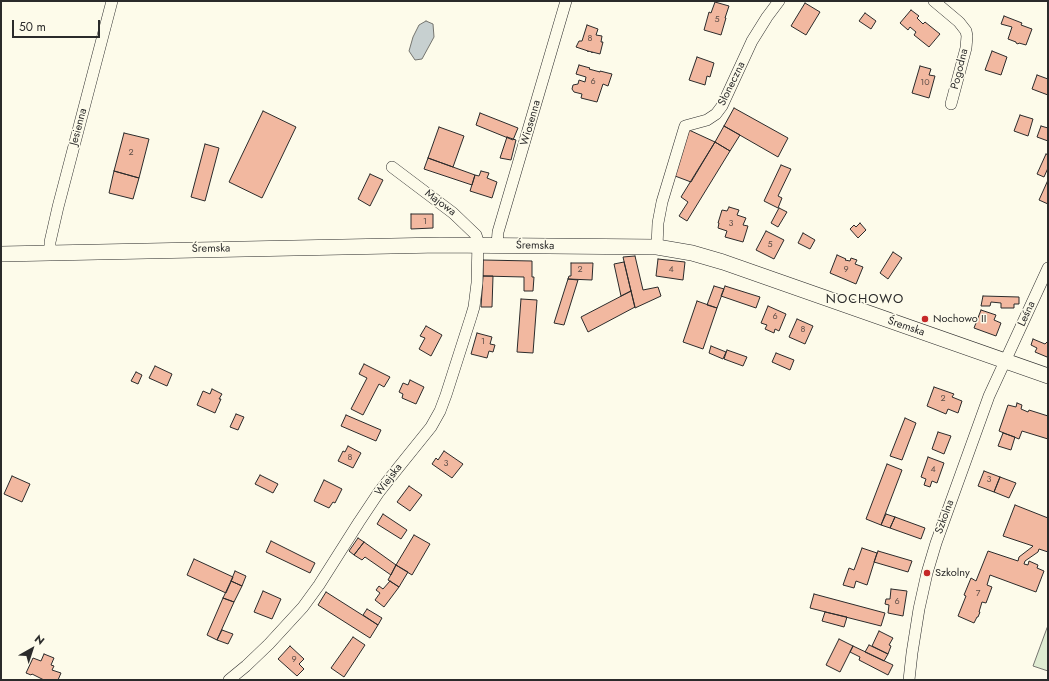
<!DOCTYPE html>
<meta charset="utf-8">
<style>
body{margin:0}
#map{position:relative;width:1049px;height:681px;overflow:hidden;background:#fdfbea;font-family:Jost,sans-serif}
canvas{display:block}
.frame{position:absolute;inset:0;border:2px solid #2b2b2b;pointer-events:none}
.north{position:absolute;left:12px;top:629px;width:40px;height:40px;-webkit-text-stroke:3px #fdfbea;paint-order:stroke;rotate:39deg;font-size:11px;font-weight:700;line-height:16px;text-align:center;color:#2b2b2b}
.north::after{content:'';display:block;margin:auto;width:14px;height:18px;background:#2b2b2b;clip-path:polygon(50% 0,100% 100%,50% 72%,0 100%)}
.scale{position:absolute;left:12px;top:20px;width:88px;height:18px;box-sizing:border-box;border:2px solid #2b2b2b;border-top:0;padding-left:5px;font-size:12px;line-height:14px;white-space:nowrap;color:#2b2b2b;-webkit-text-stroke:3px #fdfbea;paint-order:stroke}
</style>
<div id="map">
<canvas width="1049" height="681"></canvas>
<div class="frame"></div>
<div class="north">N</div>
<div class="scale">50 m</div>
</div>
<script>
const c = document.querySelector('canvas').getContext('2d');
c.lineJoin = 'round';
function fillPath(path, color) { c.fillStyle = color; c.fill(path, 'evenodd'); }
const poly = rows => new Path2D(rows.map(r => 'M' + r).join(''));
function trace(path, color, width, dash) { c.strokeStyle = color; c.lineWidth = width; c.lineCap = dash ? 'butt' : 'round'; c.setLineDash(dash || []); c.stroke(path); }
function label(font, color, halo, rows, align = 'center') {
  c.font = font + ' Jost,sans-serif'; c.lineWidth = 3; c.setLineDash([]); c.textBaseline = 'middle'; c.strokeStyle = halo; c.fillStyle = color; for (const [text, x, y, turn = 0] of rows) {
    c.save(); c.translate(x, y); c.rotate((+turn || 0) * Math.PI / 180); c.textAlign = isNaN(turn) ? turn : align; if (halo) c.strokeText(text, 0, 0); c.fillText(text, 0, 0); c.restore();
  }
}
const green = poly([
 [1047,628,1048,628,1048,671,1033,666,1047,628]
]);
const water = poly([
 [426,21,433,24,434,37,422,59,415,60,409,51,413,37,419,25,426,21]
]);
const building = poly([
 [715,2,729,6,725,18,726,18,721,35,704,30,709,12,711,13,715,2],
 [805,3,820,12,806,35,791,26,805,3],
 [911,10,919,16,917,18,923,24,925,22,940,34,929,47,914,35,916,32,910,27,908,30,900,23,911,10],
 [865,13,876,21,871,29,859,21,865,13],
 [1004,16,1022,23,1021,25,1032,29,1026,45,1019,43,1018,44,1016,43,1016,42,1008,39,1012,27,1001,24,1004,16],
 [587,25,598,29,596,35,602,36,601,42,603,42,600,54,592,52,592,53,592,52,588,51,588,52,588,51,576,47,579,41,582,41,587,25],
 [992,51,1007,57,1001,75,985,70,992,51],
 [697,57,714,63,710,77,707,76,705,85,689,80,697,57],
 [579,65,590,68,589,69,600,72,600,71,612,74,608,86,603,84,597,102,581,98,582,94,574,92,572,89,573,85,578,84,579,80,585,82,586,77,576,74,579,65],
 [920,66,931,69,929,75,935,76,929,98,912,93,920,66],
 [1037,75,1048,79,1048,95,1032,89,1037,75],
 [734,108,788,138,778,157,724,126,734,108],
 [263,111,296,127,262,198,229,182,263,111],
 [480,113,518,128,513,140,476,125,480,113],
 [1020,115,1033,119,1028,136,1014,131,1020,115],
 [724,126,740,135,730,151,715,142,724,126],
 [1041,126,1048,128,1048,141,1037,137,1041,126],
 [439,127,464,136,453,167,428,158,439,127],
 [689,130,715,142,691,182,675,176,689,130],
 [124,133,149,139,139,178,114,171,124,133],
 [507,137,516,140,511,160,500,158,507,137],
 [715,142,730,151,687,221,679,216,688,202,681,197,715,142],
 [205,144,219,148,205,201,191,197,205,144],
 [1046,154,1048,155,1048,168,1044,177,1037,174,1046,154],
 [428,158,475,175,472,185,424,169,428,158],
 [781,165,791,169,778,196,782,198,778,208,764,201,781,165],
 [114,171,139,178,133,199,109,193,114,171],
 [481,171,489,173,487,178,497,182,492,198,470,191,475,175,479,176,481,171],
 [370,174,383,180,370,206,358,199,370,174],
 [1048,180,1048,204,1039,200,1048,180],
 [729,207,739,210,737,215,746,218,743,225,748,226,743,242,725,237,727,231,718,228,719,223,718,223,722,210,727,211,729,207],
 [779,208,787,212,778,227,771,223,779,208],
 [411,214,433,214,433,228,411,229,411,214],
 [860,223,866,230,858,238,850,229,854,225,856,227,860,223],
 [766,231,784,240,774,259,756,250,766,231],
 [803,233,815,240,810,249,798,243,803,233],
 [893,252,902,258,888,279,880,273,893,252],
 [837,255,846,259,845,260,850,261,851,258,857,260,855,264,863,267,856,284,830,273,837,255],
 [635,256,643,290,658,287,661,296,635,308,623,257,635,256],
 [658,259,685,262,683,280,656,276,658,259],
 [483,260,532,261,532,277,534,277,533,291,524,291,524,277,483,276,483,260],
 [624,262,631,291,621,296,614,264,624,262],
 [571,263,593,263,592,280,568,279,569,276,571,276,571,263],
 [483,276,493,276,492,307,481,307,483,276],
 [568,279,578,280,564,325,554,323,568,279],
 [714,286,724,289,717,308,707,305,714,286],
 [725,286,760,297,756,308,721,296,725,286],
 [631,291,635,307,588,332,581,317,631,291],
 [983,296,1019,297,1019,304,1014,304,1014,308,1001,308,1001,303,991,302,990,306,981,306,983,296],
 [521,299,537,300,533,353,517,352,521,299],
 [697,301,717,308,703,349,683,342,697,301],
 [768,306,786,314,779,331,775,329,774,333,765,329,767,325,761,323,768,306],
 [981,310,996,315,994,320,1001,323,996,336,974,328,981,310],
 [797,319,813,326,805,344,789,337,797,319],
 [426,326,442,335,431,356,419,349,425,338,420,336,426,326],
 [477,333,492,337,490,344,495,345,493,352,489,351,487,358,471,354,477,333],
 [1033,339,1045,344,1047,342,1048,343,1048,355,1047,357,1035,352,1037,348,1031,345,1033,339],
 [711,346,726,352,723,359,709,353,711,346],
 [727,350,747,357,743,366,724,359,727,350],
 [776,353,794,360,790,370,772,362,776,353],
 [364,364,390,377,384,387,379,384,363,415,351,409,367,378,359,374,364,364],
 [155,366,172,374,167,386,149,378,155,366],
 [136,372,142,375,138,384,131,381,136,372],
 [410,380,424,387,416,404,402,398,403,394,399,392,403,383,408,385,410,380],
 [934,387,954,394,952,397,962,401,958,413,948,409,946,414,927,406,934,387],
 [212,389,222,394,219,399,221,399,215,413,197,405,203,391,210,394,212,389],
 [1017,403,1022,405,1021,409,1028,412,1029,410,1048,416,1048,439,1022,431,1019,439,999,431,1008,405,1016,407,1017,403],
 [236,414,244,417,238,430,230,427,236,414],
 [346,415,381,430,376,441,341,426,346,415],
 [905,418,916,423,902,460,890,456,905,418],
 [938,432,951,436,944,454,932,449,938,432],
 [1003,433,1015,437,1011,450,998,446,1003,433],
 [348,446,361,453,353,468,338,461,343,451,345,452,348,446],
 [444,451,463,464,452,478,432,464,436,458,438,460,444,451],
 [928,457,944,463,937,483,932,481,930,487,924,485,926,479,921,477,928,457],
 [887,464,902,470,881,525,866,519,887,464],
 [984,471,1000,477,994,492,978,486,984,471],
 [260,475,278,484,273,493,255,484,260,475],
 [12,476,30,484,22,502,4,494,12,476],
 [1000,477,1016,483,1009,498,994,492,1000,477],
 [324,480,342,489,335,503,333,502,329,508,314,501,324,480],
 [409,486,422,495,410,511,397,502,409,486],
 [1015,505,1048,518,1048,552,1039,549,1038,552,1025,561,1024,564,1028,565,1029,561,1038,565,1037,568,1044,571,1036,592,990,575,987,585,992,587,986,603,982,602,979,612,980,612,978,617,977,617,974,623,958,616,966,596,964,595,971,578,976,581,988,551,1018,561,1019,557,1032,547,1033,546,1003,536,1015,505],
 [383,514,407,530,401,539,377,524,383,514],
 [886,514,895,517,890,528,881,525,886,514],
 [895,517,925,528,921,539,890,528,895,517],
 [414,535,430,544,412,575,396,565,414,535],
 [358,538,364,542,354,555,349,551,358,538],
 [271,541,315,563,310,573,266,552,271,541],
 [364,542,396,565,391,575,365,557,362,560,354,555,364,542],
 [862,548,877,553,867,585,856,581,854,588,843,585,849,568,854,570,862,548],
 [878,551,912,561,908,572,874,562,878,551],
 [194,559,233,577,226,593,187,575,194,559],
 [396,565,408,572,399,587,388,580,396,565],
 [235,571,246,576,242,586,231,581,235,571],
 [231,581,242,586,234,602,223,598,231,581],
 [390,581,399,587,384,607,375,600,380,593,376,590,379,586,383,589,390,581],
 [891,589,907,591,903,616,888,613,889,605,885,604,886,599,890,599,891,589],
 [263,591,281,599,272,619,254,612,263,591],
 [326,592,378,625,370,638,318,605,326,592],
 [814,594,885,613,881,626,810,608,814,594],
 [223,598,234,602,217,640,207,635,223,598],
 [367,609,382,618,378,625,363,615,367,609],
 [825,612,847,617,844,627,822,621,825,612],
 [222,630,233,634,228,644,217,640,222,630],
 [879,631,893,638,889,645,891,646,888,654,872,646,879,631],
 [353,637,365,645,344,677,331,668,353,637],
 [839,639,853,646,840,672,826,665,839,639],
 [869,645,888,654,884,661,865,652,869,645],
 [290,646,304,659,299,664,304,669,297,676,278,659,290,646],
 [853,646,893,665,888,675,859,660,860,657,850,652,853,646],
 [44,654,54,658,51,665,54,666,52,670,61,673,58,680,44,680,32,674,31,675,26,673,33,658,41,661,44,654]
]);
const street = poly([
 [934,1,959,22,966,31,967,36,966,48,951,104],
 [497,245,498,232,566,1],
 [657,247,658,223,662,202,685,126,707,120,716,114,722,106,752,41,767,17,779,1],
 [50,253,50,242,58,207,112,1],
 [229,680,246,666,269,644,303,607,319,585,359,522,379,492,398,468,431,427,440,411,446,395,471,317,474,307,477,283,478,241,476,235,453,213,392,167],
 [909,680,912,653,919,609,927,573,936,543,989,396,1048,268]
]);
const secondary = poly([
 [1,254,440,245,657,247,692,253,723,262,1048,376]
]);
const markers = [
 [925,319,4,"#c62828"],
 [927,573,4,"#c62828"]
];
const numberNames = [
 ["5",717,20],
 ["8",590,39],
 ["6",593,82],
 ["10",925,83],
 ["2",131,153],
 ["1",425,222],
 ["3",731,224],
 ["5",770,245],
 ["2",580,270],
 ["4",671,270],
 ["9",846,270],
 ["6",775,317],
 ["8",803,330],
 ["1",483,342],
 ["2",943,399],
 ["8",350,458],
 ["3",446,464],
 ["4",933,470],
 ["3",989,480],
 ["7",978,594],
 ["6",897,602],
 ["9",294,660]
];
const streetNames = [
 ["Pogodna",960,69,-76],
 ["Słoneczna",732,84,-64],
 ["Wiosenna",531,123,-74],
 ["Jesienna",79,127,-75],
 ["Majowa",440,203,37],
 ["Śremska",535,246,1],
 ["Śremska",211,249,-1],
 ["Leśna",1027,314,-65],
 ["Śremska",906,327,19],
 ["Wiejska",389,480,-53],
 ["Szkolna",945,517,-70]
];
const poiNames = [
 ["Nochowo II",933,319],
 ["Szkolny",935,573]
];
const quarterNames = [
 ["NOCHOWO",865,300]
];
fillPath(green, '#deebd1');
trace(green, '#74746e', 1);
fillPath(water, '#c7d0d0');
trace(water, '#74746e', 1);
fillPath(building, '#f2b8a0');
trace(building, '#2b2b2b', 1);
trace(street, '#2b2b2b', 12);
trace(secondary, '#2b2b2b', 16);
trace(street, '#fdfbea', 11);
trace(secondary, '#fdfbea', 15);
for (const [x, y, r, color] of markers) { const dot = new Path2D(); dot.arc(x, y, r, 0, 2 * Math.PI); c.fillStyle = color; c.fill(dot); trace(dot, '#fdfbea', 1.5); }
label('9px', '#5d4e48', null, numberNames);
label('11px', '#2b2b2b', '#fdfbea', streetNames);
label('11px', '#2b2b2b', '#fdfbea', poiNames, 'left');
c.letterSpacing = '1px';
label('13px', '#2b2b2b', '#fdfbea', quarterNames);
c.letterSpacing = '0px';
</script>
